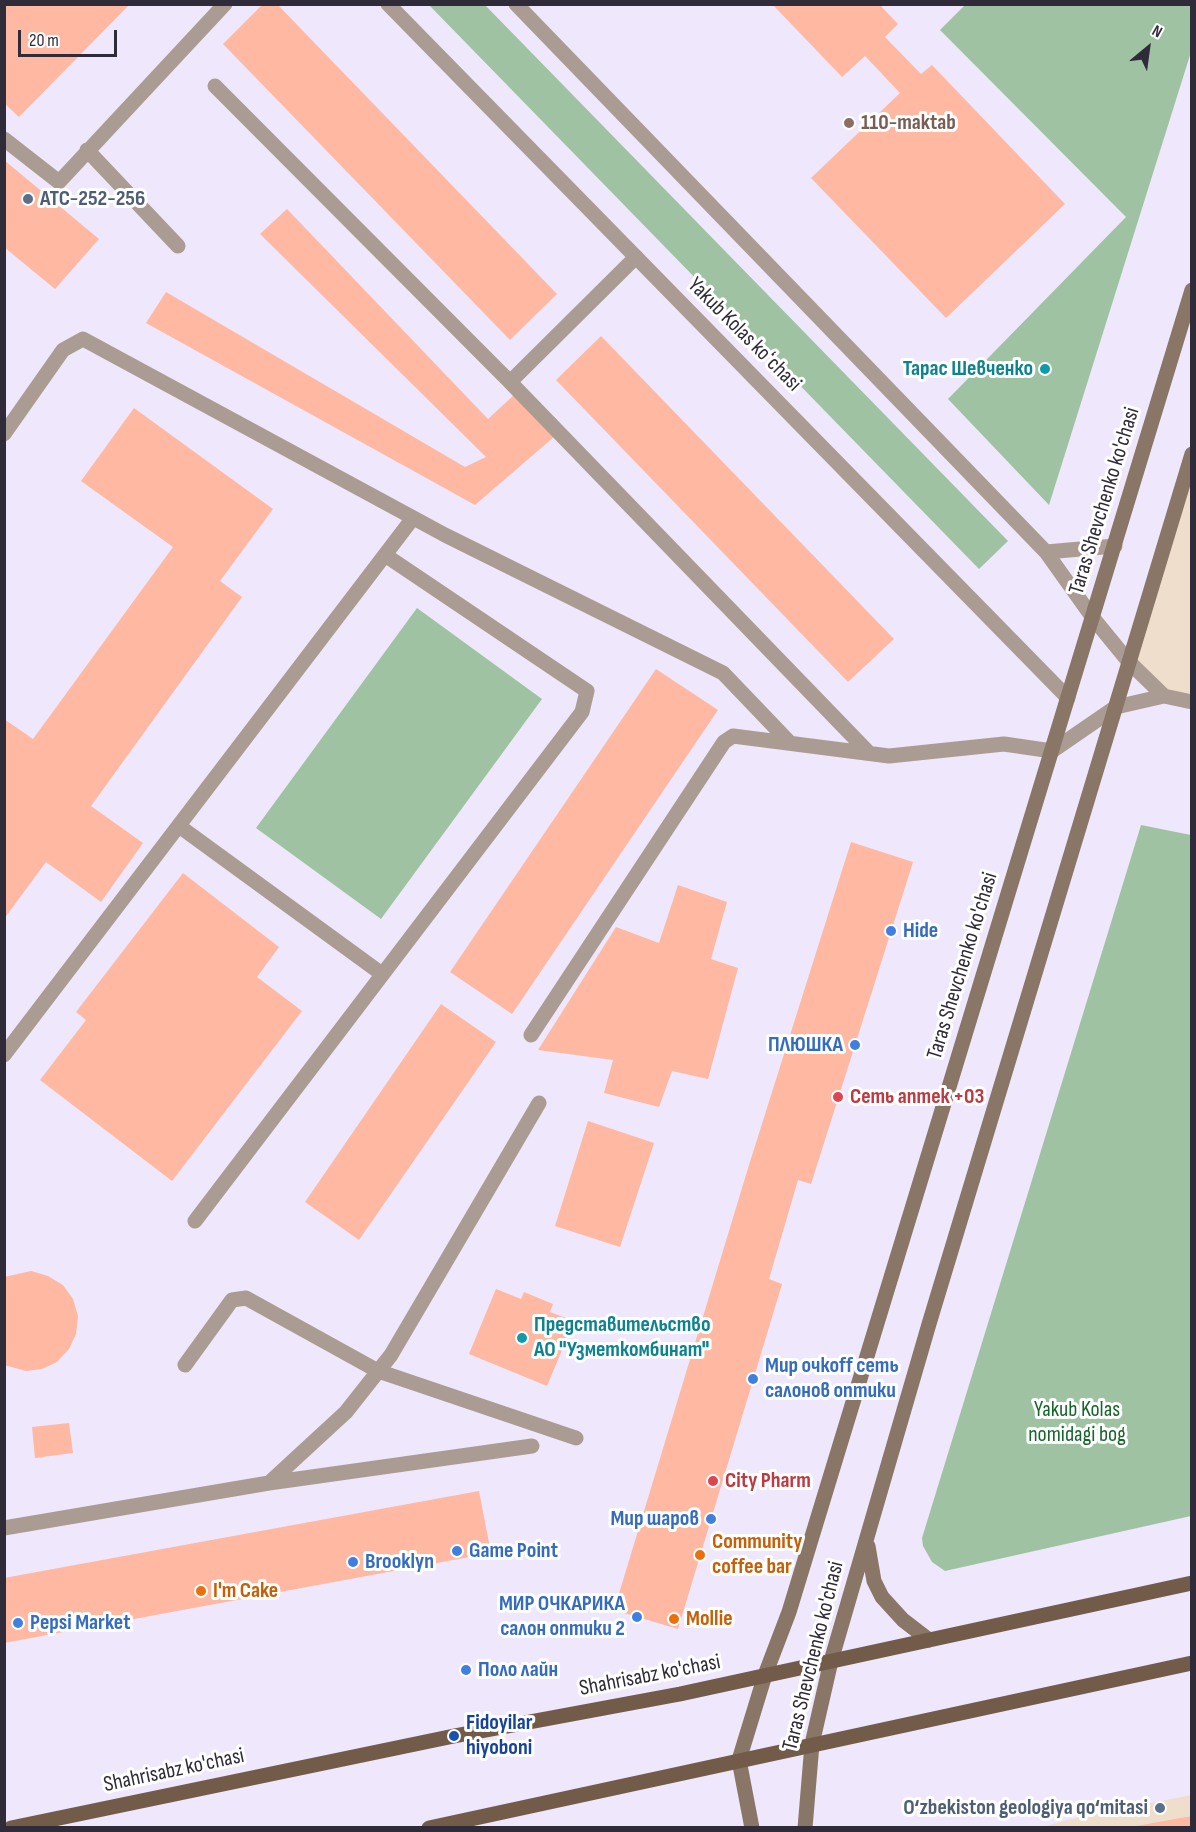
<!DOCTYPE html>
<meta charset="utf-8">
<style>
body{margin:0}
#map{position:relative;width:1196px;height:1832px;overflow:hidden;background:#efe7fc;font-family:"Sofia Sans Condensed",sans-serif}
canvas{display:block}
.frame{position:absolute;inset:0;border:6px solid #302b38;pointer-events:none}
.north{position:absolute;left:1118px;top:18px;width:60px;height:60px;-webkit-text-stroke:4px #fff;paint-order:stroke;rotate:29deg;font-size:16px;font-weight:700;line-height:24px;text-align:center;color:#302b38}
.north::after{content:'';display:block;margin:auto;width:21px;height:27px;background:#302b38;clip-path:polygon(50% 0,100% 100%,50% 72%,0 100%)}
.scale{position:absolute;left:18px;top:30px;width:99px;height:27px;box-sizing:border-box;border:3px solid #302b38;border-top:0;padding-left:8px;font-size:18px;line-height:21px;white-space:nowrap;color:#302b38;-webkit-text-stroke:4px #fff;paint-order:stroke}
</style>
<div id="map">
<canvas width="1196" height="1832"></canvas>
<div class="frame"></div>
<div class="north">N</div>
<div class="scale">20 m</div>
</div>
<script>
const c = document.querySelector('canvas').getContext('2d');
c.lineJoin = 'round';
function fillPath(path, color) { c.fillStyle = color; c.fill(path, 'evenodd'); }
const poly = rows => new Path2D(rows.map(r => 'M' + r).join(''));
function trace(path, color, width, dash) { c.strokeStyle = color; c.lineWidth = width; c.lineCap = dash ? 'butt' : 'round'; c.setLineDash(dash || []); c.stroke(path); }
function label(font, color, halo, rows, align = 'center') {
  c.font = font + ' "Sofia Sans Condensed",sans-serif'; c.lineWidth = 6; c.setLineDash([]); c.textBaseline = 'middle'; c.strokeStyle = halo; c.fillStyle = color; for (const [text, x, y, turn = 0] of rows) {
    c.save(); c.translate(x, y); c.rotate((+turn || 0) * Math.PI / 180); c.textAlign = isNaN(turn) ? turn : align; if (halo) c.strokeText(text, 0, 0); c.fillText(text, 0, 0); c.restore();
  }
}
const commercial = poly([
 [1191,454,1191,702,1164,696,1129,662],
 [1191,1795,1191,1827,1039,1828,1067,1820]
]);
const green = poly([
 [429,5,485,5,1008,541,979,569],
 [965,5,1191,5,1191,52,1049,505,948,399,1126,217,940,30],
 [417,608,542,699,381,919,256,828],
 [1141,825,1191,835,1191,1516,945,1571,932,1562,923,1546,922,1538]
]);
const building = poly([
 [4,4,130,4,19,117,4,103],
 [263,4,277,4,557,294,510,340,223,44],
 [772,4,879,4,898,24,885,37,921,74,932,65,1065,204,946,318,811,178,900,93,865,56,842,77],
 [4,160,99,239,55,289,4,247],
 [287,209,488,419,515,394,555,436,475,505,146,323,166,292,465,467,486,457,260,234],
 [601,336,894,639,848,682,556,380],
 [134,408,273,509,220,581,242,597,91,806,143,843,101,902,46,862,4,919,4,719,33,739,173,547,81,481],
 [656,669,718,710,512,1014,450,972],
 [851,842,913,862,811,1184,798,1180,769,1279,782,1284,678,1629,614,1610,749,1165],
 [183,873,279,947,257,977,302,1011,172,1181,40,1080,86,1020,76,1012],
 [678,885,727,902,711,959,738,968,708,1079,672,1071,659,1107,604,1093,613,1060,538,1050,616,927,659,943],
 [441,1004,496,1042,359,1240,305,1202],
 [588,1121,654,1143,620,1247,555,1226],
 [31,1271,48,1276,63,1285,73,1299,78,1316,76,1334,69,1349,57,1362,42,1369,26,1371,4,1365,4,1277],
 [496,1289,521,1299,524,1292,553,1304,550,1312,574,1321,547,1386,469,1354],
 [69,1423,73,1453,35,1458,32,1427],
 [479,1491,491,1553,4,1643,4,1578],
 [1192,1816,1192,1828,1136,1828,1136,1826]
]);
const lane = poly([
 [215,86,510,382,636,257],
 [4,139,59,182,225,4],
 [87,150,178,246],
 [510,382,869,753],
 [4,434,63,350,83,339,445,535,723,673,790,743],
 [179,826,382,974],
 [531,1035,724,742,733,736,889,756,1004,744,1052,751],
 [4,1055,413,518],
 [195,1221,582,712,587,691,385,555],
 [185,1365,232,1300,246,1298,378,1371,576,1438],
 [269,1483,532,1446],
 [4,1528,269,1483,346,1412,391,1355,539,1103]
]);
const street = poly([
 [388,4,1068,698],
 [516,4,1046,552,1093,618,1129,662,1164,696],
 [1046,552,1115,546],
 [1052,751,1116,707,1164,696,1192,702]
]);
const secondary = poly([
 [868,1546,874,1581,882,1597,903,1620,929,1640],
 [752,1828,739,1760,765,1675,789,1612,1192,290],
 [805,1828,812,1744,831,1661,929,1324,1192,454]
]);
const primary = poly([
 [11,1828,454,1736,680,1694,1192,1583],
 [429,1828,1192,1663]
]);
const markers = [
 [849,123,6,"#8d6e63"],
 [28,199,6,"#5c6f8a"],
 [1045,369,6,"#0f9aa8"],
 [891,931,6,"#3f7fe0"],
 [855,1045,6,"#3f7fe0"],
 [838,1097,6,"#e0444e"],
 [522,1338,6,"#0f9aa8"],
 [753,1379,6,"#3f7fe0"],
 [713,1481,6,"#e0444e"],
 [711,1519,6,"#3f7fe0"],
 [457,1551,6,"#3f7fe0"],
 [700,1555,6,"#e8710a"],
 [353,1562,6,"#3f7fe0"],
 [201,1591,6,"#e8710a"],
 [637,1617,6,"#3f7fe0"],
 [674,1619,6,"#e8710a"],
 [18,1623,6,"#3f7fe0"],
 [466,1670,6,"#3f7fe0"],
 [454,1736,6,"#1a4fb4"],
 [1160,1808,6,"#5c6f8a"]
];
const educationNames = [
 ["110-maktab",861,123]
];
const serviceNames = [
 ["АТС-252-256",40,199],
 ["O‘zbekiston geologiya qo‘mitasi",1148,1808,"right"]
];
const streetNames = [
 ["Yakub Kolas koʻchasi",744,335,45],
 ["Taras Shevchenko ko'chasi",1105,501,-73],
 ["Taras Shevchenko ko'chasi",963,966,-73],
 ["Taras Shevchenko ko'chasi",814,1656,-76],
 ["Shahrisabz ko'chasi",650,1676,-11],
 ["Shahrisabz ko'chasi",174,1771,-12]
];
const cultureNames = [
 ["Тарас Шевченко",1033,369],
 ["Представительство",534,1325,"left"],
 ["АО \"Узметкомбинат\"",534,1350,"left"]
];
const shopNames = [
 ["Hide",903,931],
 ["ПЛЮШКА",843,1045,"right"],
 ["Мир очкоff сеть",765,1366],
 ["салонов оптики",765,1391],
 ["Мир шаров",699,1519,"right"],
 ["Game Point",469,1551],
 ["Brooklyn",365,1562],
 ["МИР ОЧКАРИКА",625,1604,"right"],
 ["салон оптики 2",625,1629,"right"],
 ["Pepsi Market",30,1623],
 ["Поло лайн",478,1670]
];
const healthNames = [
 ["Сеть аптек +03",850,1097],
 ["City Pharm",725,1481]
];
const parkNames = [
 ["Yakub Kolas",1077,1410],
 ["nomidagi bog",1077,1435]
];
const foodNames = [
 ["Community",712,1542],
 ["coffee bar",712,1567],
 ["I'm Cake",213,1591],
 ["Mollie",686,1619]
];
const transitNames = [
 ["Fidoyilar",466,1723],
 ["hiyoboni",466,1748]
];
fillPath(commercial, '#f0decd');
fillPath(green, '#9fc3a2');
fillPath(building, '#ffb8a2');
trace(lane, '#aa9c92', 15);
trace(street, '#aa9c92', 15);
trace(secondary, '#897667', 15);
trace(primary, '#725b49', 15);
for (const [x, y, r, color] of markers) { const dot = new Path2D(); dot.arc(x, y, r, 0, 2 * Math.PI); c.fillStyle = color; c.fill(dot); trace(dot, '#fff', 2); }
label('bold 22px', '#785e54', '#fff', educationNames, 'left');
label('bold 22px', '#4e5e75', '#fff', serviceNames, 'left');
label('22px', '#302b38', '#fff', streetNames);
label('bold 22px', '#0d838f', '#fff', cultureNames, 'right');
label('bold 22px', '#366cbe', '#fff', shopNames, 'left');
label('bold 22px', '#be3a42', '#fff', healthNames, 'left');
label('22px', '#16662b', '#fff', parkNames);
label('bold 22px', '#c56008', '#fff', foodNames, 'left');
label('bold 22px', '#164399', '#fff', transitNames, 'left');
</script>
